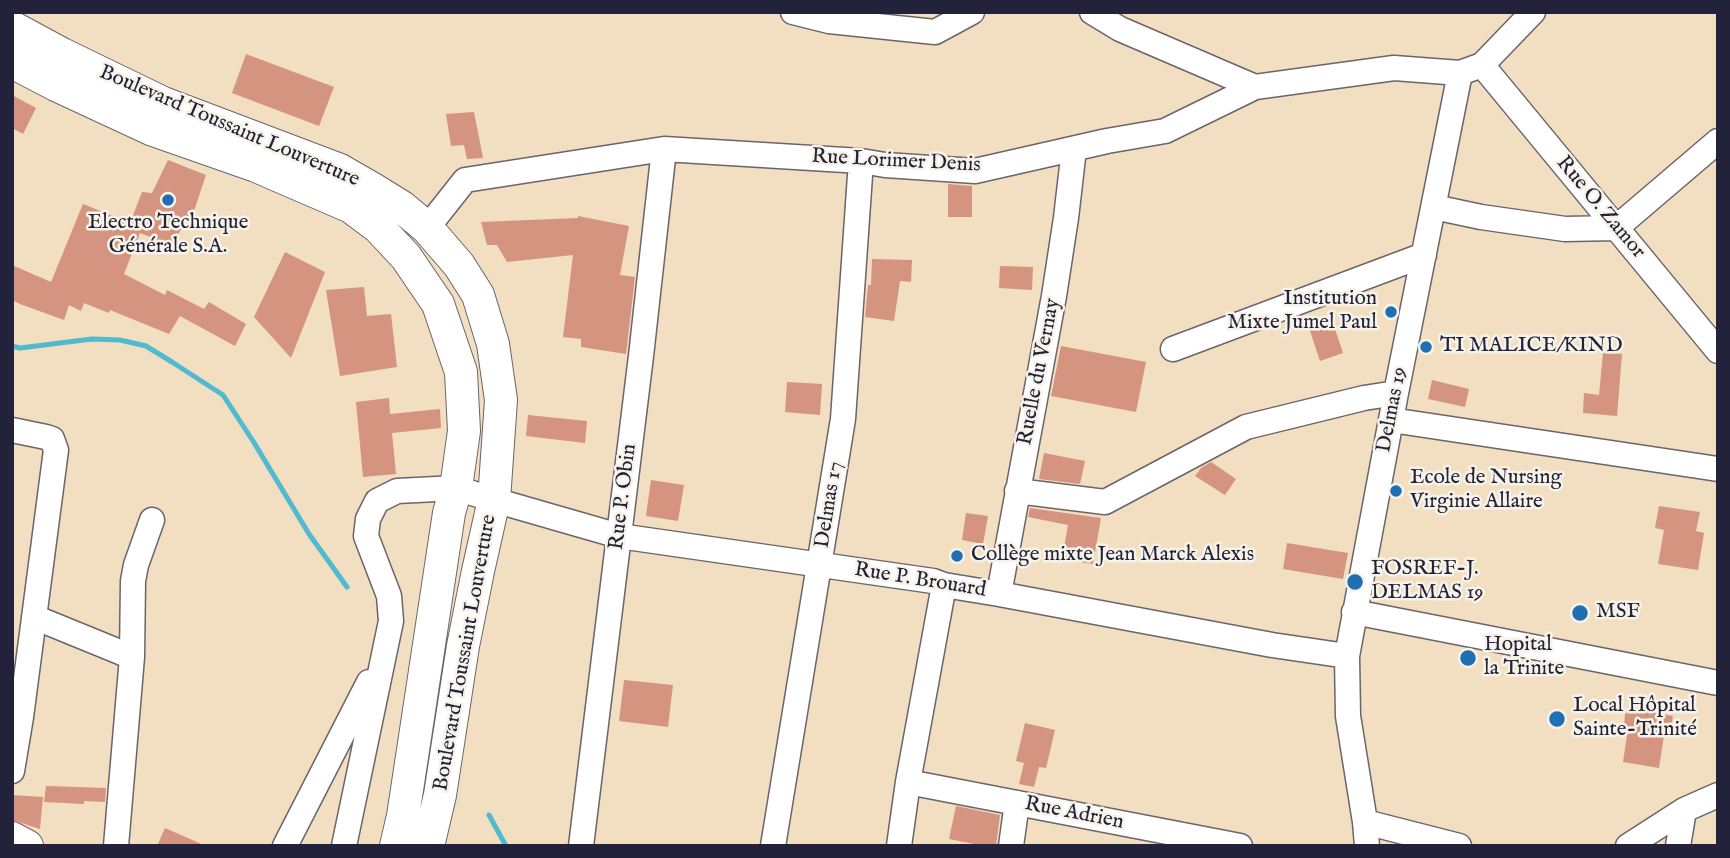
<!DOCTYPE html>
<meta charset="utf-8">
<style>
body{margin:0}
#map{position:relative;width:1730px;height:858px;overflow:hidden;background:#f2dec0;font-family:"IM FELL English",serif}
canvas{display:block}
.frame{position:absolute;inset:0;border:14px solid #22223b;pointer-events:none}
</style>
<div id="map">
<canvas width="1730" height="858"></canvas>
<div class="frame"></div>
</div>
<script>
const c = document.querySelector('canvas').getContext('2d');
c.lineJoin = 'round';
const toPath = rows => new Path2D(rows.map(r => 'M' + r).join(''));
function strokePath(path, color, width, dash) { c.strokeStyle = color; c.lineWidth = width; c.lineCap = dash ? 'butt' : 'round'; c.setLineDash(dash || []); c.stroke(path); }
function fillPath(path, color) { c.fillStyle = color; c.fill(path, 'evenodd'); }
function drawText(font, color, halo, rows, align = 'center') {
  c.font = font + ' "IM FELL English",serif'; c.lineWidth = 5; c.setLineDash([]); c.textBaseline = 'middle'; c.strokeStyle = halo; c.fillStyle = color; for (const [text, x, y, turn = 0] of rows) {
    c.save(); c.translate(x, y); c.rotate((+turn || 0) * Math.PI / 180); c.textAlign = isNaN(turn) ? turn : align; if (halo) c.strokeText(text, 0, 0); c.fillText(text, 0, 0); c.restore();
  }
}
const stream = toPath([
 [12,346,20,348,92,339,120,340,146,346,172,362,223,395,253,441,309,534,347,587],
 [489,815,506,846]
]);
const building = toPath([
 [246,54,334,87,319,126,232,93],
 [12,95,36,108,23,134,12,128],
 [474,112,483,158,467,159,464,145,451,146,446,114],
 [168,160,206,175,195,208,171,245,140,233,124,274,165,295,167,290,204,309,209,302,246,324,235,346,180,316,169,334,110,310,109,313,84,303,81,311,69,305,64,320,20,304,12,300,12,265,51,282,83,204,130,223,142,192,152,193],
 [948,184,972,186,972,217,948,217],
 [578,216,629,226,620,275,635,277,626,354,581,347,581,339,563,337,573,255,507,262,497,245,487,245,481,222,578,218],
 [285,252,325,272,291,358,254,317],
 [872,259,912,260,911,282,900,281,894,321,865,317,868,285,871,285],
 [1000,266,1033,267,1032,290,999,288],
 [364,287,367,316,391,314,397,367,340,376,326,290],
 [1332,320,1343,353,1320,361,1309,328],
 [1061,346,1146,362,1136,412,1051,396],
 [1603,353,1622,354,1617,416,1583,413,1584,393,1599,395],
 [1432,380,1469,389,1465,407,1428,399],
 [787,382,822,384,820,415,785,412],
 [389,398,390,414,440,409,441,428,392,433,396,474,363,477,356,402],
 [528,415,587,421,585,443,526,436],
 [1044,453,1085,461,1080,484,1039,479],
 [1211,462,1236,479,1225,495,1195,476,1201,468],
 [651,480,684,485,678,521,646,516],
 [1659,506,1700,512,1696,531,1704,533,1698,570,1658,564,1664,530,1655,528],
 [1030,508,1101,518,1093,564,1062,559,1068,525,1028,517],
 [966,513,988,516,983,544,962,540],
 [1287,543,1348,553,1343,579,1283,569],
 [624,680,673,685,668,727,619,721],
 [1632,709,1673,716,1671,729,1665,729,1659,768,1623,762,1628,729,1624,728,1625,714],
 [1025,723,1055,730,1046,768,1039,767,1034,787,1019,784,1024,763,1016,761],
 [46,786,106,788,105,802,84,801,84,804,44,802],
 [12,795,43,797,40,829,12,820],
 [956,806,1000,815,996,846,984,846,949,839],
 [165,828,206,846,157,846]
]);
const minor = toPath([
 [793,12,829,21,935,32,972,12],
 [1092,12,1120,29,1255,87],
 [1482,65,1718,351],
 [1434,207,1481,217,1565,229,1616,228,1718,141],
 [427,228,465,180,664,149,861,161,885,165,975,171,1107,141,1165,131,1255,87,1394,68,1460,73,1482,65,1533,12],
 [1173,349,1424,255],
 [1391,420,1718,469],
 [12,430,46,437,52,439,56,450,21,717,12,771],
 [1017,491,1105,502,1246,427,1364,398,1396,393],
 [999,594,1054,296,1066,218,1074,149],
 [1354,612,1718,683],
 [34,617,132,657],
 [908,782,1240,846],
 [1365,822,1459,846],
 [116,846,132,657,133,581,136,565,152,520],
 [285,846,369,682],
 [344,846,391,621,389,596,366,536,368,519,377,501,397,491,456,488,494,500,619,536,933,581,944,585,999,594,1272,645,1347,656],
 [581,846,641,356,664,149],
 [773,846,843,419,861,161],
 [899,846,908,782,944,585],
 [1011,846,1017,803],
 [1367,846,1365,822,1348,716,1347,656,1396,393,1460,73],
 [1628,846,1684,810,1718,795],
 [1678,846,1684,810]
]);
const major = toPath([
 [12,27,62,54,163,103,340,170,373,189,402,207,427,228,459,265,478,295,493,344,501,400,494,500,478,571,463,646,440,795,428,846],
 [12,62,56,85,153,130,256,166,351,207,379,228,406,257,438,304,461,372,464,431,456,488,449,513,403,816,396,846],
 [12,838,27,846]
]);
const markers = [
 [168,200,7,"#1f6fb2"],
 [1391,312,7,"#1f6fb2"],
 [1426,347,7,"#1f6fb2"],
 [1396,491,7,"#1f6fb2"],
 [957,556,7,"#1f6fb2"],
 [1355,582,9,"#1f6fb2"],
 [1580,613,9,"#1f6fb2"],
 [1468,658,9,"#1f6fb2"],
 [1557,719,9,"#1f6fb2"]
];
const streetNames = [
 ["Boulevard Toussaint Louverture",229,127,23],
 ["Rue Lorimer Denis",896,162,3],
 ["Rue O. Zamor",1600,208,50],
 ["Ruelle du Vernay",1040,372,-79],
 ["Delmas 19",1393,410,-79],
 ["Rue P. Obin",624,497,-83],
 ["Delmas 17",830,505,-81],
 ["Rue P. Brouard",920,581,9],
 ["Boulevard Toussaint Louverture",466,653,-80],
 ["Rue Adrien",1074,814,11]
];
const poiNames = [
 ["Electro Technique",168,224,"center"],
 ["Générale S.A.",168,248,"center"],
 ["Institution",1377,300,"right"],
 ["Mixte Jumel Paul",1377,324,"right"],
 ["TI MALICE/KIND",1440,347],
 ["Ecole de Nursing",1410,479],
 ["Virginie Allaire",1410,503],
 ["Collège mixte Jean Marck Alexis",971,556],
 ["FOSREF-J.",1371,570],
 ["DELMAS 19",1371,594],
 ["MSF",1596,613],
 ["Hopital",1484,646],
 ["la Trinite",1484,670],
 ["Local Hôpital",1573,707],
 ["Sainte-Trinité",1573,731]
];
strokePath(stream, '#51bacf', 5);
fillPath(building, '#d4947f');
strokePath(minor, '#6b646a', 27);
strokePath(major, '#6b646a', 34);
strokePath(minor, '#fff', 24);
strokePath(major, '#fff', 32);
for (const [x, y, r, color] of markers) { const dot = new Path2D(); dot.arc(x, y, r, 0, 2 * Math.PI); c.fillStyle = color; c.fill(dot); strokePath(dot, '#f7f3e8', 2.5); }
drawText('21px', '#22223b', '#f7f3e8', streetNames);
drawText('21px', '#22223b', '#f7f3e8', poiNames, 'left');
</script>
